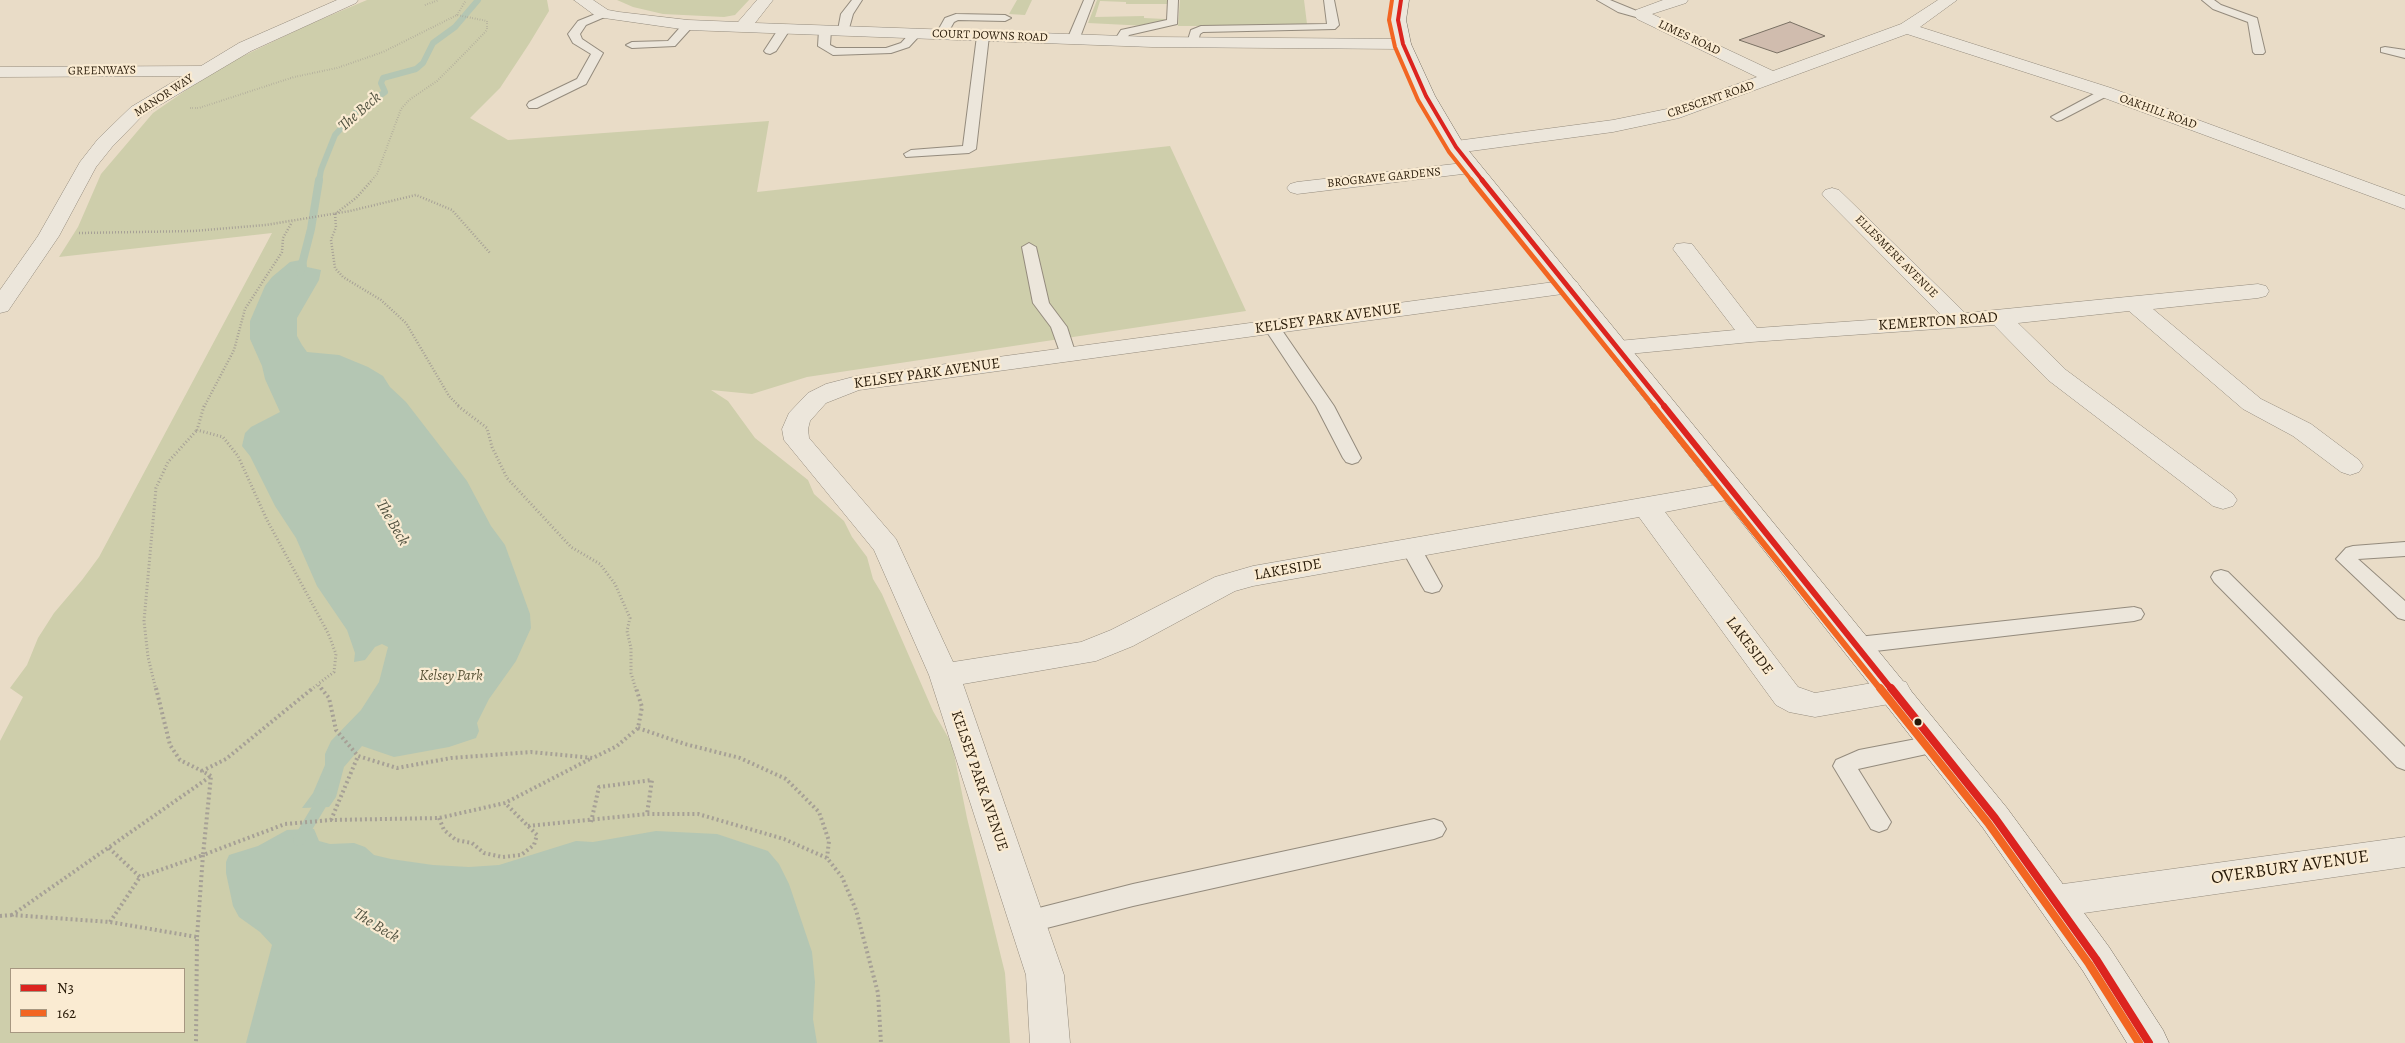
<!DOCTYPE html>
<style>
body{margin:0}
#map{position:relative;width:2405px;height:1043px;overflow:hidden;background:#e9dcc7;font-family:Alegreya,serif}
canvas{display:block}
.legend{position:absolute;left:10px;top:968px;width:175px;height:65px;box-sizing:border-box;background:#faebd2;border:1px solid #a69781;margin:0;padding:6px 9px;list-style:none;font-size:15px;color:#271907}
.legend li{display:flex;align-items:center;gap:10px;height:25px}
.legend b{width:25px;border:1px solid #a69781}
</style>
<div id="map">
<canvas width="2405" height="1043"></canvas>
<ul class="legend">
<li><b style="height:6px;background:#dc241f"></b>N3</li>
<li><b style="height:6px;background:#f26522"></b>162</li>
</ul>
</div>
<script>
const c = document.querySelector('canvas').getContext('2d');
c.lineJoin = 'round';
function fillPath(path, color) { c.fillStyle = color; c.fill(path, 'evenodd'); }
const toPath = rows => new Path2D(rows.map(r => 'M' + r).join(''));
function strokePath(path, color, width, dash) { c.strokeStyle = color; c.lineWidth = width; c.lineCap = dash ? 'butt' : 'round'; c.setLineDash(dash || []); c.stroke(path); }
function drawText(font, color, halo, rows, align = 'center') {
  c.font = font + ' Alegreya,serif'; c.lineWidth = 4.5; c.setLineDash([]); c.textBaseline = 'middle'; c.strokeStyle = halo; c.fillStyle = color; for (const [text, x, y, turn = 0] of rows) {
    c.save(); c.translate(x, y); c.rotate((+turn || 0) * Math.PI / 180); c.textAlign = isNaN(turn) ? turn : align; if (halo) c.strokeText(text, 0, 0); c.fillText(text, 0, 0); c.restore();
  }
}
const green = toPath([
 [367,0,547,0,549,11,529,44,500,88,470,118,508,140,769,121,757,192,1170,146,1246,311,807,377,752,394,711,390,728,401,755,438,808,480,814,494,844,521,852,537,867,557,873,579,882,594,933,711,952,744,967,818,1005,973,1010,1043,0,1043,0,741,23,697,10,688,27,665,38,638,54,613,82,580,99,557,272,233,59,257,78,227,101,174,153,113,195,84,239,58,310,24],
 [11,969,184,969,184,1032,11,1032],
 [617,0,749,0,735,15,724,17,663,14,633,7],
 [1017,0,1032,0,1025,15,1009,14],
 [1097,0,1168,0,1168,4,1126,4,1126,2,1100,1,1095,17,1144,16,1144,18,1165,19,1164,21,1148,26,1088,23],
 [1180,0,1304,0,1307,24,1306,26,1178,26]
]);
const water = toPath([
 [306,259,307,267,321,270,319,280,297,318,297,336,302,345,307,352,339,355,368,367,383,376,390,387,406,402,467,481,491,526,505,545,530,614,531,628,516,661,489,699,477,723,479,731,476,738,449,747,394,757,362,746,344,767,336,797,329,807,302,808,313,793,325,765,325,754,331,741,361,710,379,682,388,647,382,644,375,647,365,660,354,662,355,653,347,630,317,586,296,538,275,506,250,456,242,446,245,433,251,427,280,412,265,379,262,366,250,339,250,321,265,286,272,277,290,262],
 [306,829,314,829,319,841,330,844,354,843,365,847,374,855,391,859,433,865,469,867,499,865,576,841,593,842,656,831,717,834,768,851,779,864,789,884,812,952,815,982,813,1019,817,1043,246,1043,272,945,260,932,239,917,233,906,226,873,226,862,229,855,258,846,287,830]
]);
const streamFar2 = toPath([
 [319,181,321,170,335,135,356,112,385,92,381,83,383,78,416,69,423,63,433,43,455,27,478,0]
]);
const streamFar1 = toPath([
 [300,272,311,229,319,180]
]);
const stream = toPath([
 [299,840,326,795]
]);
const building = toPath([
 [1790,22,1825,36,1777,53,1739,40,1790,22]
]);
const pathFar3 = toPath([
 [425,5,439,0],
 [457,15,466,0],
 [190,108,199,108,294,77,337,68,383,52,457,15,487,21,487,30,464,54,437,81,409,100,401,109,377,174,371,181]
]);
const pathFar2 = toPath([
 [335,214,356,198,372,180],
 [335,214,336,227,331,240,335,268,343,277,381,300,406,323,449,396,460,407],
 [79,233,194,231,266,225,350,211,416,195,452,210,490,253],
 [204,407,234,350,245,309,282,252,283,238,292,222]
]);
const pathFar1 = toPath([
 [204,406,197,430,223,437,238,456,267,520,328,633,336,654,334,672,318,684],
 [458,406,487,428,492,447,507,478,571,547,600,564,615,584,630,618,627,631,631,648,631,673,636,690],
 [156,690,148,657,144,621,156,488,168,462,197,430],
 [311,690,318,684,322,690]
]);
const path = toPath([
 [156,688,170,745,180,760,202,771],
 [321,688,329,698,336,730,358,756,397,768,451,758,531,752,593,758,617,746,638,728,642,707,636,688],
 [638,728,685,744,740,758,786,779,819,812,829,841,827,858],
 [211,776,202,771,226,759,313,688],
 [439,818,444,830,456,840,472,843,484,853,502,857,521,855,534,845,537,835,505,803],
 [331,820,358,756],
 [591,822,599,787,652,780,647,814],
 [528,826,647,814,698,814,784,839,827,858,842,877,856,910,878,993,881,1043],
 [109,848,140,877,203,855,211,776,12,915,110,922,197,937,196,1043],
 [0,916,12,915],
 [110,922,140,877],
 [197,937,203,855,285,824,331,820,439,818,505,803,592,758]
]);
const lane = toPath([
 [852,0,862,0,853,14,848,32,840,32,838,30,841,14,852,0],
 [1084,0,1094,0,1079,40,1077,42,1069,42,1067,40,1084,0],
 [1168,0,1178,0,1177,24,1129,35,1124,43,1116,43,1114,41,1121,30,1167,20,1168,0],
 [1324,0,1334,0,1339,25,1335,29,1203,32,1200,34,1197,45,1189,45,1187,43,1191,30,1201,26,1327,24,1324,0],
 [1597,0,1610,0,1649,16,1643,19,1618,12,1597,0],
 [2202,0,2214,0,2221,5,2257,18,2265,52,2263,54,2255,54,2253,52,2248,22,2213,9,2202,0],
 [603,11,607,12,607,16,586,25,580,34,582,39,603,53,586,84,537,108,529,108,527,105,529,102,577,79,591,54,573,43,568,34,578,21,603,11],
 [956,14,1005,15,1011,18,1005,21,958,20,954,22,946,36,938,36,936,34,945,18,956,14],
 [688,22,694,25,675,46,632,48,626,45,632,42,668,41,684,23,688,22],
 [785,25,791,28,776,51,770,54,766,53,764,51,779,28,785,25],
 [825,27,831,30,830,45,836,48,886,48,901,43,912,31,920,31,922,33,909,47,891,53,833,55,818,46,819,30,825,27],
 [983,33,989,36,976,149,969,153,906,157,904,154,911,150,963,146,977,36,983,33],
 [2385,47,2405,50,2405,58,2381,52,2381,48,2385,47],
 [2105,88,2111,92,2109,95,2061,120,2057,121,2051,117,2105,88],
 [1029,243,1036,247,1049,303,1067,327,1076,355,1074,358,1062,358,1051,327,1033,303,1022,247,1029,243],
 [1271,321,1277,323,1334,406,1361,458,1358,462,1352,464,1346,462,1343,458,1316,406,1263,326,1271,321],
 [1411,541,1418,543,1421,548,1442,586,1439,591,1432,593,1425,591,1422,586,1401,548,1404,543,1411,541],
 [2405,542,2405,556,2358,559,2405,601,2405,620,2398,618,2336,559,2346,548,2353,546,2405,542],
 [2221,570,2228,572,2405,747,2405,770,2397,767,2214,582,2211,577,2214,572,2221,570],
 [2134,607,2141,609,2144,614,2141,619,2134,621,1858,653,1851,650,1848,645,1851,640,1858,637,2134,607],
 [1937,735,1945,738,1948,744,1945,750,1858,769,1891,822,1887,829,1879,832,1871,829,1833,766,1836,760,1859,750,1937,735],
 [1434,819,1442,822,1446,829,1442,836,1434,839,1133,906,1027,933,1018,930,1015,922,1018,914,1027,911,1133,884,1434,819]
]);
const street = toPath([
 [337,0,358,0,356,3,251,51,143,115,112,147,96,167,59,236,8,311,0,313,0,290,38,236,80,162,98,139,131,107,183,76,0,77,0,67,201,66,239,43,337,0],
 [574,0,593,0,608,10,619,12,688,20,738,22,757,0,773,0,755,23,1152,37,1403,39,1409,40,1411,44,1409,48,1403,49,1152,47,688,30,597,17,574,0],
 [1663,0,1688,0,1686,3,1652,14,1773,71,1901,24,1938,0,1957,0,1920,27,2111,88,2405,196,2405,209,2099,96,1907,34,1679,118,1613,132,1456,153,1449,151,1446,147,1449,143,1456,141,1613,120,1667,109,1757,77,1637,19,1635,16,1636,10,1663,0],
 [1472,162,1479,164,1482,168,1479,172,1297,194,1290,192,1287,188,1290,184,1297,182,1472,162],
 [1832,188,1839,190,1965,313,2258,284,2266,286,2269,291,2266,296,2258,298,2153,309,2261,399,2311,424,2359,460,2363,466,2359,472,2350,475,2341,472,2293,436,2243,409,2129,311,2018,323,2066,370,2233,494,2237,500,2233,506,2223,509,2213,506,2048,380,1994,325,1751,342,1618,355,1610,353,1606,348,1610,343,1618,341,1735,330,1673,249,1676,244,1684,243,1692,244,1757,328,1941,315,1825,198,1822,194,1825,190,1832,188],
 [1569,280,1577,282,1580,287,1577,292,859,390,826,403,810,421,808,429,809,438,896,539,953,662,1081,642,1111,630,1215,577,1253,566,1733,482,1742,485,1746,491,1742,497,1665,512,1798,687,1815,693,1895,679,1906,682,1911,691,1906,700,1895,703,1815,717,1789,712,1776,705,1639,517,1253,586,1235,591,1133,646,1096,661,963,684,1064,975,1070,1043,1030,1043,1026,975,929,675,874,550,784,440,782,429,789,413,808,393,826,384,857,376,1569,280],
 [2405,837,2405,867,2056,917,2043,912,2038,901,2043,890,2056,885,2405,837]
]);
const secondary = toPath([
 [1393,0,1409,0,1406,20,1411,44,1435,96,1464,145,2007,808,2109,947,2163,1030,2169,1043,2127,1043,2083,971,1983,828,1449,151,1417,96,1395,44,1390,20,1393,0]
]);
const bus1Far3 = toPath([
 [1401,0,1398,20,1403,44,1426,96,1456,147,1483,181]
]);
const bus1Far2 = toPath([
 [1482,180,1665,407]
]);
const bus1Far1 = toPath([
 [1664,406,1892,690]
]);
const bus1 = toPath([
 [1891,688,1995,818,2096,959,2149,1043]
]);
const bus2Far3 = toPath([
 [1392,0,1389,20,1395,47,1418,100,1449,152,1472,181]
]);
const bus2Far2 = toPath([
 [1471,180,1654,407]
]);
const bus2Far1 = toPath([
 [1653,406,1881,690]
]);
const bus2 = toPath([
 [1880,688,1988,823,2089,964,2139,1043]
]);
const markers = [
 [1918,722,4.5,"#271907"]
];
const farStreetnames = [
 ["COURT DOWNS ROAD",990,36,2],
 ["LIMES ROAD",1689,38,25],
 ["GREENWAYS",102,71,-1],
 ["MANOR WAY",164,96,-33],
 ["CRESCENT ROAD",1711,100,-19],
 ["OAKHILL ROAD",2158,112,20],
 ["BROGRAVE GARDENS",1384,178,-6],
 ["ELLESMERE AVENUE",1896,257,45]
];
const streetNames = [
 ["KELSEY PARK AVENUE",1328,319,-8],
 ["KEMERTON ROAD",1938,322,-4],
 ["KELSEY PARK AVENUE",927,374,-8],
 ["LAKESIDE",1288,570,-10],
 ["LAKESIDE",1749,646,53],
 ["KELSEY PARK AVENUE",979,781,71]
];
const parkNames = [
 ["Kelsey Park",451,676]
];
const waterNames = [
 ["The Beck",360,112,-41],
 ["The Beck",392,523,60],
 ["The Beck",376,926,32]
];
const nearStreetnames = [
 ["OVERBURY AVENUE",2290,868,-8]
];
fillPath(green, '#ceceab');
fillPath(water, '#b4c6b3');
strokePath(streamFar2, '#b4c6b3', 6);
strokePath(streamFar1, '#b4c6b3', 8);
strokePath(stream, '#b4c6b3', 12);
fillPath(building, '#d0bcae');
strokePath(building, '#797063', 1);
strokePath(lane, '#948b7d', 2);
strokePath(street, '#948b7d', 1);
strokePath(secondary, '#797063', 1);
strokePath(pathFar3, '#a6a096', 2, [0.5, 2]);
strokePath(pathFar2, '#a6a096', 2.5, [1, 2]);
strokePath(pathFar1, '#a6a096', 3, [1, 2.5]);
strokePath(path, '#a6a096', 4, [2, 3]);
fillPath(lane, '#ece6db');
fillPath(street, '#ece6db');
fillPath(secondary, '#ece6db');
strokePath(bus1Far3, '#dc241f', 4);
strokePath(bus1Far2, '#dc241f', 5);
strokePath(bus1Far1, '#dc241f', 6);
strokePath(bus1, '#dc241f', 8);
strokePath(bus2Far3, '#f26522', 4);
strokePath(bus2Far2, '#f26522', 5);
strokePath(bus2Far1, '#f26522', 6);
strokePath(bus2, '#f26522', 8);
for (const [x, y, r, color] of markers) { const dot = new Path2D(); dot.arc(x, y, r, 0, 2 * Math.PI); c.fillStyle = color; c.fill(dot); strokePath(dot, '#faebd2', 2); }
drawText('12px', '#271907', '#faebd2', farStreetnames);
drawText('15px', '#271907', '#faebd2', streetNames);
drawText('italic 15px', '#595438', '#faebd2', parkNames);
drawText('italic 16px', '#515240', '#faebd2', waterNames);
drawText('18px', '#271907', '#faebd2', nearStreetnames);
</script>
